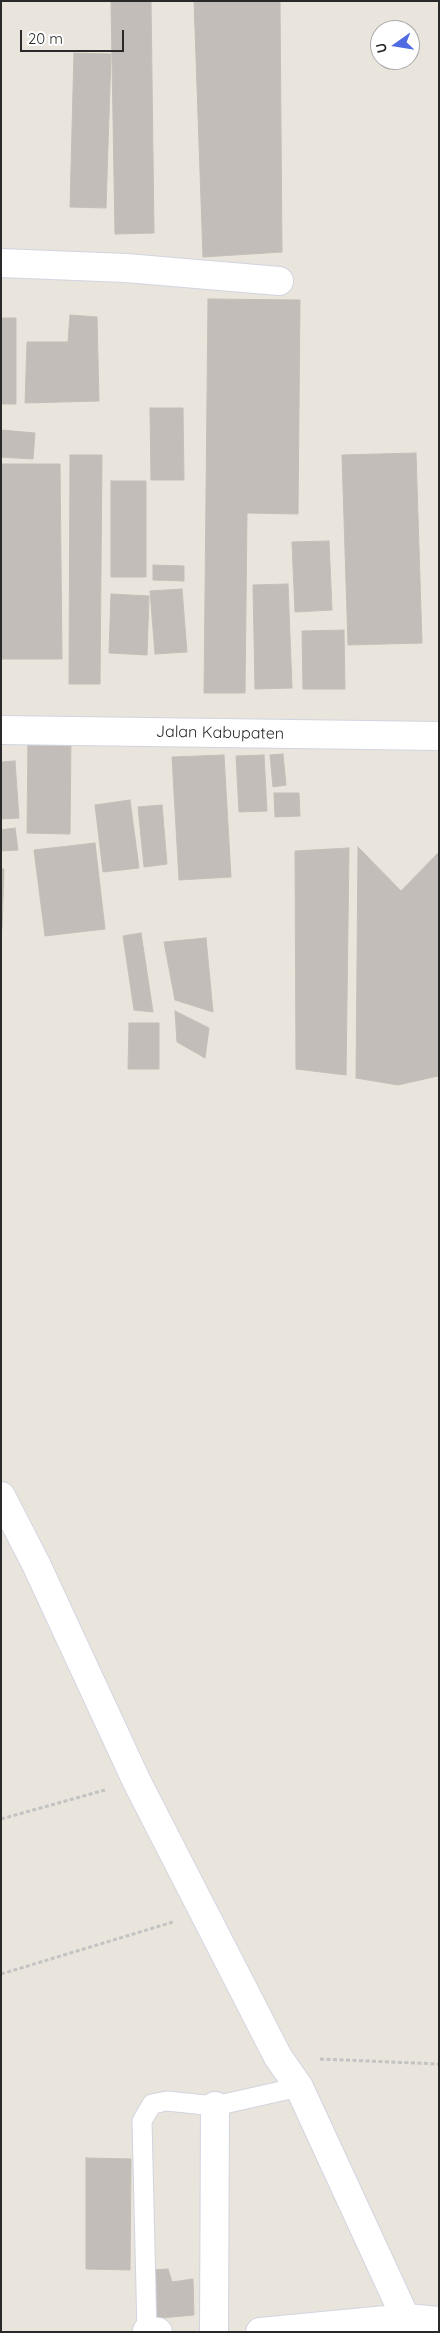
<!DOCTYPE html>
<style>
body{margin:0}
#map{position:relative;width:440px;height:2333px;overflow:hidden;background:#e9e4dc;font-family:Quicksand,sans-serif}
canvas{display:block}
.frame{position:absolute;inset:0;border:2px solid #292929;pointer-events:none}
.north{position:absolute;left:370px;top:20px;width:50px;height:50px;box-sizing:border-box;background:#fff;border:1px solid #a9a9a9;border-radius:50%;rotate:257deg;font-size:14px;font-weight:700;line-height:20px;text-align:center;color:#292929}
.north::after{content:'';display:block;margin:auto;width:18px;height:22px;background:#506ce3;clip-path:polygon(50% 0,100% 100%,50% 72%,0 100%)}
.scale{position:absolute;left:20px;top:30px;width:104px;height:22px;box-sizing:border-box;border:2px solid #292929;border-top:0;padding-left:6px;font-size:15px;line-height:18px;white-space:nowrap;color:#292929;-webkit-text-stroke:4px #fff;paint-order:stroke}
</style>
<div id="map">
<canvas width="440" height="2333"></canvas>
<div class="frame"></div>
<div class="north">U</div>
<div class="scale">20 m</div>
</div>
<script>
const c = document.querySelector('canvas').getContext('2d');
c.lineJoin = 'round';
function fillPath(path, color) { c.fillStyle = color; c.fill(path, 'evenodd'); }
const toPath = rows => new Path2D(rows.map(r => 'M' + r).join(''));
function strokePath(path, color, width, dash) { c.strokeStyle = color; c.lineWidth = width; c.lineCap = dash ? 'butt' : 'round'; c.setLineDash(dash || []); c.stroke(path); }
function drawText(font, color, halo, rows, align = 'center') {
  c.font = font + ' Quicksand,sans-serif'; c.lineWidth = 4; c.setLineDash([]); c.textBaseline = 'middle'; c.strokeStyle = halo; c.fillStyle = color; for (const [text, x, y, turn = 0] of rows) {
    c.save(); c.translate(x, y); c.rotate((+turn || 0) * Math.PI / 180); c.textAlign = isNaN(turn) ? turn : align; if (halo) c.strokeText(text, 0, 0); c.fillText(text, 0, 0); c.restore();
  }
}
const building = toPath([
 [111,1,151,1,154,233,115,234,111,1],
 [194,1,280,1,282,252,203,257,194,1],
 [74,53,111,54,106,208,70,207,74,53],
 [208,299,300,300,298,514,247,513,245,693,204,693,208,299],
 [70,315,97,317,99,401,25,403,27,342,68,342,70,315],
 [1,318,16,318,16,404,1,404,1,318],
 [150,408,183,408,184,480,151,480,150,408],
 [1,430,35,433,33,459,1,457,1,430],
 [416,453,422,643,348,645,342,455,416,453],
 [70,455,102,455,100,684,69,684,70,455],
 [1,464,60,464,62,659,1,659,1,464],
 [111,481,146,481,146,577,111,577,111,481],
 [329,541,332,610,295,612,292,542,329,541],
 [153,565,184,566,184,581,153,580,153,565],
 [288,584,292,688,255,689,253,585,288,584],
 [182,589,187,652,155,654,150,591,182,589],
 [111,594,149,596,147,655,109,653,111,594],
 [344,630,345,689,303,689,302,631,344,630],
 [28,736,71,737,70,834,27,833,28,736],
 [283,754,286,785,273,787,270,755,283,754],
 [224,755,231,877,179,880,172,757,224,755],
 [264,755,267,811,239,812,236,756,264,755],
 [15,761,19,818,1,819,1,762,15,761],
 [274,793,299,793,300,816,275,817,274,793],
 [130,800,139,868,103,872,95,805,130,800],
 [162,805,167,864,144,867,138,807,162,805],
 [15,828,18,850,1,851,1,830,15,828],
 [95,843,105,929,45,936,34,850,95,843],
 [358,847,401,891,439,852,438,1076,398,1085,356,1078,358,847],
 [349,848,346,1075,296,1069,295,851,349,848],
 [1,869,4,869,2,929,1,929,1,869],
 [141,933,153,1012,134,1010,123,936,141,933],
 [206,938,213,1012,175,1000,164,942,206,938],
 [175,1011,209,1028,205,1058,177,1042,175,1011],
 [129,1023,159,1023,159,1069,128,1069,129,1023],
 [86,2158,131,2159,130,2270,86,2269,86,2158],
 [168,2269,172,2282,193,2279,194,2315,149,2319,154,2270,168,2269]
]);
const path = toPath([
 [1,1819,105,1790],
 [1,1974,173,1922],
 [320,2059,439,2064]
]);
const lane = toPath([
 [147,2332,142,2121,152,2104,167,2101,215,2106,299,2087]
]);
const street = toPath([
 [1,263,126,268,279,281],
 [1,1496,36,1564,137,1782,278,2057,299,2087,412,2332],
 [147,2331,158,2332],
 [214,2332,215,2106],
 [260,2332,407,2318,439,2321]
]);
const secondary = toPath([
 [1,730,439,736]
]);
const streetNames = [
 ["Jalan Kabupaten",220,733,1]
];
fillPath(building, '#c2bdb9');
strokePath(building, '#c4bfb6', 1);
strokePath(lane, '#d2d4e0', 21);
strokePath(street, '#d2d4e0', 30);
strokePath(secondary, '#d2d4e0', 30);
strokePath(path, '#c3c3c3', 3, [4, 2.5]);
strokePath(lane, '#fff', 19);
strokePath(street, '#fff', 28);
strokePath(secondary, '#fff', 28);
drawText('16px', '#292929', '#fff', streetNames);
</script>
